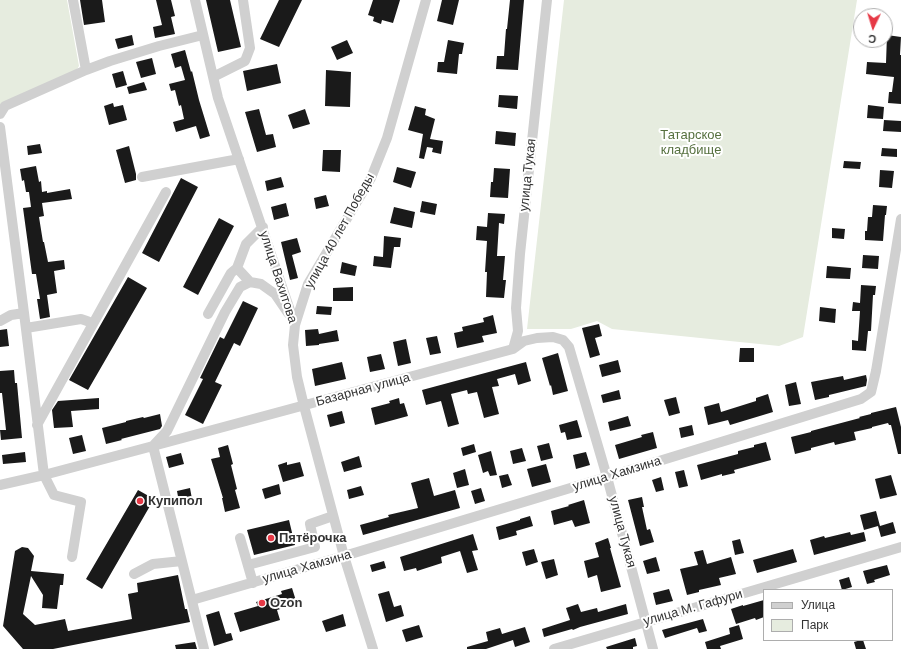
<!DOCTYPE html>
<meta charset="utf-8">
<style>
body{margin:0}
#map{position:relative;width:901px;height:649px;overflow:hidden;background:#fff;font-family:Arial,sans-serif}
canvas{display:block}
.legend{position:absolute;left:763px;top:589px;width:130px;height:52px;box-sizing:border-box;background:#fff;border:1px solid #adadad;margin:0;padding:5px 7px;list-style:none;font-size:12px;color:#333}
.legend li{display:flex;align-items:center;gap:8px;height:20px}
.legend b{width:20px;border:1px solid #adadad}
.north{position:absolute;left:853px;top:8px;width:40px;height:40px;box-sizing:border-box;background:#fff;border:1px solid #adadad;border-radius:50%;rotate:184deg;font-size:11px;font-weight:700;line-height:16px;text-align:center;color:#333}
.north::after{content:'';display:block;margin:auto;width:14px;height:18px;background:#e63946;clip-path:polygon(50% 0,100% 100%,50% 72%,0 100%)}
</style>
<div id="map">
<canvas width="901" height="649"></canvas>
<ul class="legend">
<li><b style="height:5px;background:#d0d0d0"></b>Улица</li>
<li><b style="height:11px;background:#e6ecdf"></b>Парк</li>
</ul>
<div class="north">С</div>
</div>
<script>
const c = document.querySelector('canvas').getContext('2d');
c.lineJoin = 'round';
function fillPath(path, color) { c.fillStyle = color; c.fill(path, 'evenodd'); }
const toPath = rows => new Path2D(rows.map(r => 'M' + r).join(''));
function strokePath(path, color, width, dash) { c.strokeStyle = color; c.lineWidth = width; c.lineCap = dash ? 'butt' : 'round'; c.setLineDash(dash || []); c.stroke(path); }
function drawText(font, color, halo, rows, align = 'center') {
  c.font = font + ' Arial,sans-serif'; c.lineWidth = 4; c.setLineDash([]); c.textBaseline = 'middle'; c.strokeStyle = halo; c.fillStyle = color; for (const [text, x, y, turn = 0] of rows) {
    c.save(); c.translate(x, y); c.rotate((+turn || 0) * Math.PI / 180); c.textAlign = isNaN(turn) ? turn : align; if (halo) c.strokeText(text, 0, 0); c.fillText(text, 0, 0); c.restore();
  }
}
const green = toPath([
 [0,0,67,0,79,66,72,77,0,105],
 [564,0,857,0,803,337,779,346,612,329,597,321,571,329,527,329]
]);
const building = toPath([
 [80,0,102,0,105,22,84,25],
 [156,0,171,0,175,16,171,17,175,34,155,38,153,27,162,25],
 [206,0,230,0,241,47,218,52],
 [279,0,302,0,279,47,260,39],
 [373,0,400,0,393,23,382,20,381,24,373,21,374,17,368,15],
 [442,0,459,0,453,25,437,21],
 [510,0,524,0,518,70,496,69,497,56,504,56,506,29,507,29],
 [132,35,134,45,118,49,115,39],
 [887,35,901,37,900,55,901,55,901,104,888,103,889,92,892,92,894,77,866,74,867,62,886,63],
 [347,40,353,53,337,60,331,47],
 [448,40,464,43,462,54,459,54,457,74,437,72,438,62,444,62],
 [185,50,191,72,192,71,199,100,210,136,200,139,196,126,176,132,173,122,184,119,181,105,179,106,175,90,171,91,169,84,185,80,181,66,175,68,171,54],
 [152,58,156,74,141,78,136,62],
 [277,64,281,83,247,91,243,71],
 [326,70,351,72,350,107,325,106],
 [123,71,127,85,116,88,112,74],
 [144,82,147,90,129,94,127,87],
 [499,95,518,96,517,109,498,107],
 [113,103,114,107,123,105,127,120,109,125,104,106],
 [868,105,884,107,883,119,867,118],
 [415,106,426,109,425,115,435,119,430,139,443,141,441,154,432,152,433,148,427,147,424,159,419,158,423,134,408,130],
 [259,109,266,135,273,134,276,147,257,152,245,112],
 [305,109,310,124,293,129,288,115],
 [884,120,901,121,901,132,883,131],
 [496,131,516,133,515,146,495,144],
 [40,144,42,153,28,155,27,146],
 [129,146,136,174,136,180,125,183,116,150],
 [882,148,897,149,897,157,881,156],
 [323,150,341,150,340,172,322,171],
 [844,161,861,162,860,169,843,168],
 [36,166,39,182,41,181,42,192,47,191,47,193,70,189,72,199,42,203,44,216,39,217,43,242,44,242,48,262,64,260,65,269,54,271,57,293,47,295,50,317,40,319,37,299,40,299,36,274,32,274,23,208,31,207,29,192,26,192,24,180,22,181,20,169],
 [397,167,416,172,411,188,393,182],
 [494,168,510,169,508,198,490,197,491,182,493,182],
 [880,170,894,171,892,188,879,187],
 [281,177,284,187,267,191,265,181],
 [181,178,198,187,159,262,142,253],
 [326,195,329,206,316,209,314,198],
 [422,201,437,204,435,215,420,212],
 [286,203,289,216,274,220,271,207],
 [873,205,887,206,886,215,885,215,883,241,865,240,865,231,867,231,868,217,872,217],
 [394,207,415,212,412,228,390,223],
 [488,213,505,214,504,224,499,223,497,256,505,256,503,280,506,280,504,298,486,297,487,272,485,272,487,241,476,240,477,226,487,227],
 [219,218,234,226,198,295,183,287],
 [832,228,845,229,844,239,832,238],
 [384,236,401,238,400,247,394,247,391,268,373,266,374,256,383,257],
 [297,238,301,252,292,255,298,278,290,280,281,242],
 [863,255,879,256,878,269,862,268],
 [342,262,357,266,355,276,340,273],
 [827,266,851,268,850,279,826,278],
 [128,277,147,288,88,390,69,380],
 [861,285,876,286,875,295,873,295,871,331,868,331,866,351,852,350,852,340,858,341,860,311,852,311,853,302,860,303],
 [353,287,353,301,333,301,333,288],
 [243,301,258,308,240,346,234,343,215,382,222,385,203,424,185,415,203,379,200,378,220,337,224,339],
 [317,306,332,307,331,315,316,314],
 [820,307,836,309,835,323,819,321],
 [493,315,497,333,482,336,484,342,457,348,454,333,463,331,462,327,484,322,483,318],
 [599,324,602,336,595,338,600,355,590,358,582,328],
 [7,329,9,346,0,347,0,330],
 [318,329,319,334,337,330,339,341,319,344,319,345,306,346,305,330],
 [437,336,441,353,430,355,426,338],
 [406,339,411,363,398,366,393,342],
 [740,348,754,348,754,362,739,362],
 [558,353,568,391,553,395,551,385,550,386,542,358],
 [381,354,385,369,370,372,367,357],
 [618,360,621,372,602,377,599,365],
 [342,362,346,379,315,386,312,369],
 [526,362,531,381,518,385,515,374,497,379,499,386,492,387,499,414,484,418,477,392,468,394,467,390,451,394,459,424,448,427,441,401,426,405,422,390],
 [14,370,15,383,17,383,22,438,1,440,0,430,6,430,2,393,0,393,0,371],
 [866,375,867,380,866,386,829,395,829,397,815,400,811,382,843,376,844,380],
 [796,382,801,404,789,406,785,385],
 [619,390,621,399,603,403,601,395],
 [768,394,773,412,730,425,728,420,708,425,704,407,719,403,721,412,756,401,756,398],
 [676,397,680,413,669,416,664,400],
 [99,398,99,409,71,411,73,427,54,428,52,410,58,401],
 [399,398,400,404,404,403,408,416,375,425,371,408,390,403,389,401],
 [896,407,901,427,901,454,898,454,891,425,889,425,888,423,872,427,872,428,854,432,856,440,835,445,834,442,811,448,811,450,795,454,791,437,811,432,811,431,860,418,859,417,871,414,871,413],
 [342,411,345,423,330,427,327,415],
 [160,414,162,426,160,429,121,439,122,440,106,444,102,428,126,422,126,421,143,417,144,418],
 [628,416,631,426,610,431,608,422],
 [577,420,582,437,567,440,565,432,561,433,559,425],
 [692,425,694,435,681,438,679,428],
 [653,432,657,448,619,459,615,445,642,437,641,435],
 [82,435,86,451,73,454,69,438],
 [766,442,771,460,734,470,735,473,722,476,722,474,701,480,697,465,738,454,738,451,754,447,754,445],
 [549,443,553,458,541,461,537,446],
 [474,444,476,452,463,456,461,448],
 [228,445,233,464,231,465,237,489,235,490,240,508,225,512,222,498,223,498,211,459,220,457,218,448],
 [522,448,526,461,513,464,510,451],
 [491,451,497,475,490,476,488,471,483,473,478,455],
 [25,452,26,462,3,464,2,455],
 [586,452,590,465,576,469,573,455],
 [181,453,184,464,169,468,166,457],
 [359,456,362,467,344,472,341,462],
 [287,462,287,465,300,462,304,476,283,482,278,465],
 [546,464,551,482,532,487,527,469],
 [465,469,469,485,457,488,453,473],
 [684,470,688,486,679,488,675,472],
 [508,474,512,485,502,488,499,476],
 [891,475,897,495,880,499,875,479],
 [661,477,664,490,656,492,652,480],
 [429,478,434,496,455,490,460,508,363,535,360,525,389,517,388,515,418,508,411,483],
 [279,484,281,494,265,499,262,489],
 [361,486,364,495,349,499,347,490],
 [190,488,192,499,179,502,177,491],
 [481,488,485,501,475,504,471,491],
 [138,490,154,499,102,589,86,579],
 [642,497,644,507,642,507,647,530,650,529,654,542,640,546,628,500],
 [584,500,590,523,575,527,572,520,554,525,551,511,569,506,568,505],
 [876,511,880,526,893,522,896,533,881,537,878,526,864,530,860,515],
 [530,516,533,526,516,531,517,535,499,540,496,527,520,520,520,519],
 [289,520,295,545,254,555,247,530],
 [850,532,851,535,864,532,866,541,814,555,810,540,824,536,825,538],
 [473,534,478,550,472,551,478,570,467,573,460,551,441,557,442,563,417,571,416,568,404,571,400,557],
 [608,538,611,548,610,548,621,587,601,592,597,575,588,578,584,561,599,557,595,543],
 [740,539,744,553,735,555,732,541],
 [22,547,28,548,34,556,31,571,64,574,63,585,60,585,57,609,42,608,43,595,31,576,23,614,35,625,65,619,68,631,132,619,128,594,138,592,137,583,178,575,185,609,187,609,190,622,53,649,23,649,3,626,15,551],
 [534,549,538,562,526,566,522,552],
 [793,549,797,562,757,573,753,560],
 [703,550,707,564,731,557,736,574,719,578,721,585,699,590,699,592,687,595,680,569,698,565,694,552],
 [656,557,660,571,647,574,643,561],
 [554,559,558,575,546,579,541,562],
 [384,561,386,568,372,572,370,565],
 [887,565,890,575,874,580,875,582,867,584,863,571],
 [849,577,852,587,842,590,839,580],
 [292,588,297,604,277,610,280,620,240,632,234,613,258,606,256,602,282,594,281,591],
 [669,589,673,601,656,605,653,593],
 [389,591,394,607,401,605,404,616,386,622,378,594],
 [764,600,764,617,756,620,755,618,736,624,731,609,743,605,743,606],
 [578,604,581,612,597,608,598,612,626,604,628,614,580,627,573,630,572,629,544,637,542,629,570,620,566,608],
 [219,611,226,634,231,633,233,640,214,646,206,615],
 [343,614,346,626,326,632,322,621],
 [703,619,707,631,699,633,697,628,665,638,662,630],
 [419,625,423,637,406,642,402,630],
 [739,625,743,639,720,646,721,649,707,649,705,642,730,634,729,628],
 [525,627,530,642,515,647,513,640,486,649,467,649,467,647,488,641,486,632,500,628,502,634],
 [635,638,637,646,633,647,633,649,607,649,606,647],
 [861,640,863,640,866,649,856,649,854,642],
 [195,642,197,649,176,649,175,645]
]);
const minor = toPath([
 [73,0,86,70],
 [195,0,218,98,295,325,293,345,297,377,304,406,344,556,373,649],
 [213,77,245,61,250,48,243,0],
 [0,114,5,106,86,70,110,61,159,46,203,35],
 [0,127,24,313,44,475,54,495,81,502,72,557],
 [142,177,239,159],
 [237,268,246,244,263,227],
 [208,314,231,273,237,268,250,282],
 [0,321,11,315,24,313],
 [295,325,308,284,371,178,387,138,426,0],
 [26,328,81,319,87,321,93,324],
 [513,349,518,331,516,308,520,254,547,0],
 [37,425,166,192],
 [0,485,44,475,153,446,513,349,524,341,537,338,553,337,563,340,569,347,607,477,653,649],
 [240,538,253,583],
 [248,565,315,547,310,524,333,516],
 [134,574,153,564,182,561],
 [192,600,344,556,607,477,861,399,871,392,876,371,901,219],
 [204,649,153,446,167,431,225,312,240,287,250,282,261,284,275,294,288,313],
 [554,649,901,547]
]);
const markers = [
 [140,501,4,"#e63946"],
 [271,538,4,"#e63946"],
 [262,603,4,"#e63946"]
];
const parkNames = [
 ["Татарское",691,135],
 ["кладбище",691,150]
];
const streetNames = [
 ["улица Тукая",528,175,-84],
 ["улица 40 лет Победы",340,231,-61],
 ["улица Вахитова",278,277,72],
 ["Базарная улица",363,390,-15],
 ["улица Хамзина",617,474,-17],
 ["улица Тукая",622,532,75],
 ["улица Хамзина",307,567,-16],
 ["улица М. Гафури",693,608,-16]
];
const poiNames = [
 ["Купипол",148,501],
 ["Пятёрочка",279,538],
 ["Ozon",270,603]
];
fillPath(green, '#e6ecdf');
fillPath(building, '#1a1a1a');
strokePath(minor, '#d0d0d0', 10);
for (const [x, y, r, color] of markers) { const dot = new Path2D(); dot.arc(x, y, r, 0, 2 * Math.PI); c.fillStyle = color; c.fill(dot); strokePath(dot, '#fff', 1.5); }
drawText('13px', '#56703f', '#fff', parkNames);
drawText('13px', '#333', '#fff', streetNames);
drawText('bold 13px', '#333', '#fff', poiNames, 'left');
</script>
